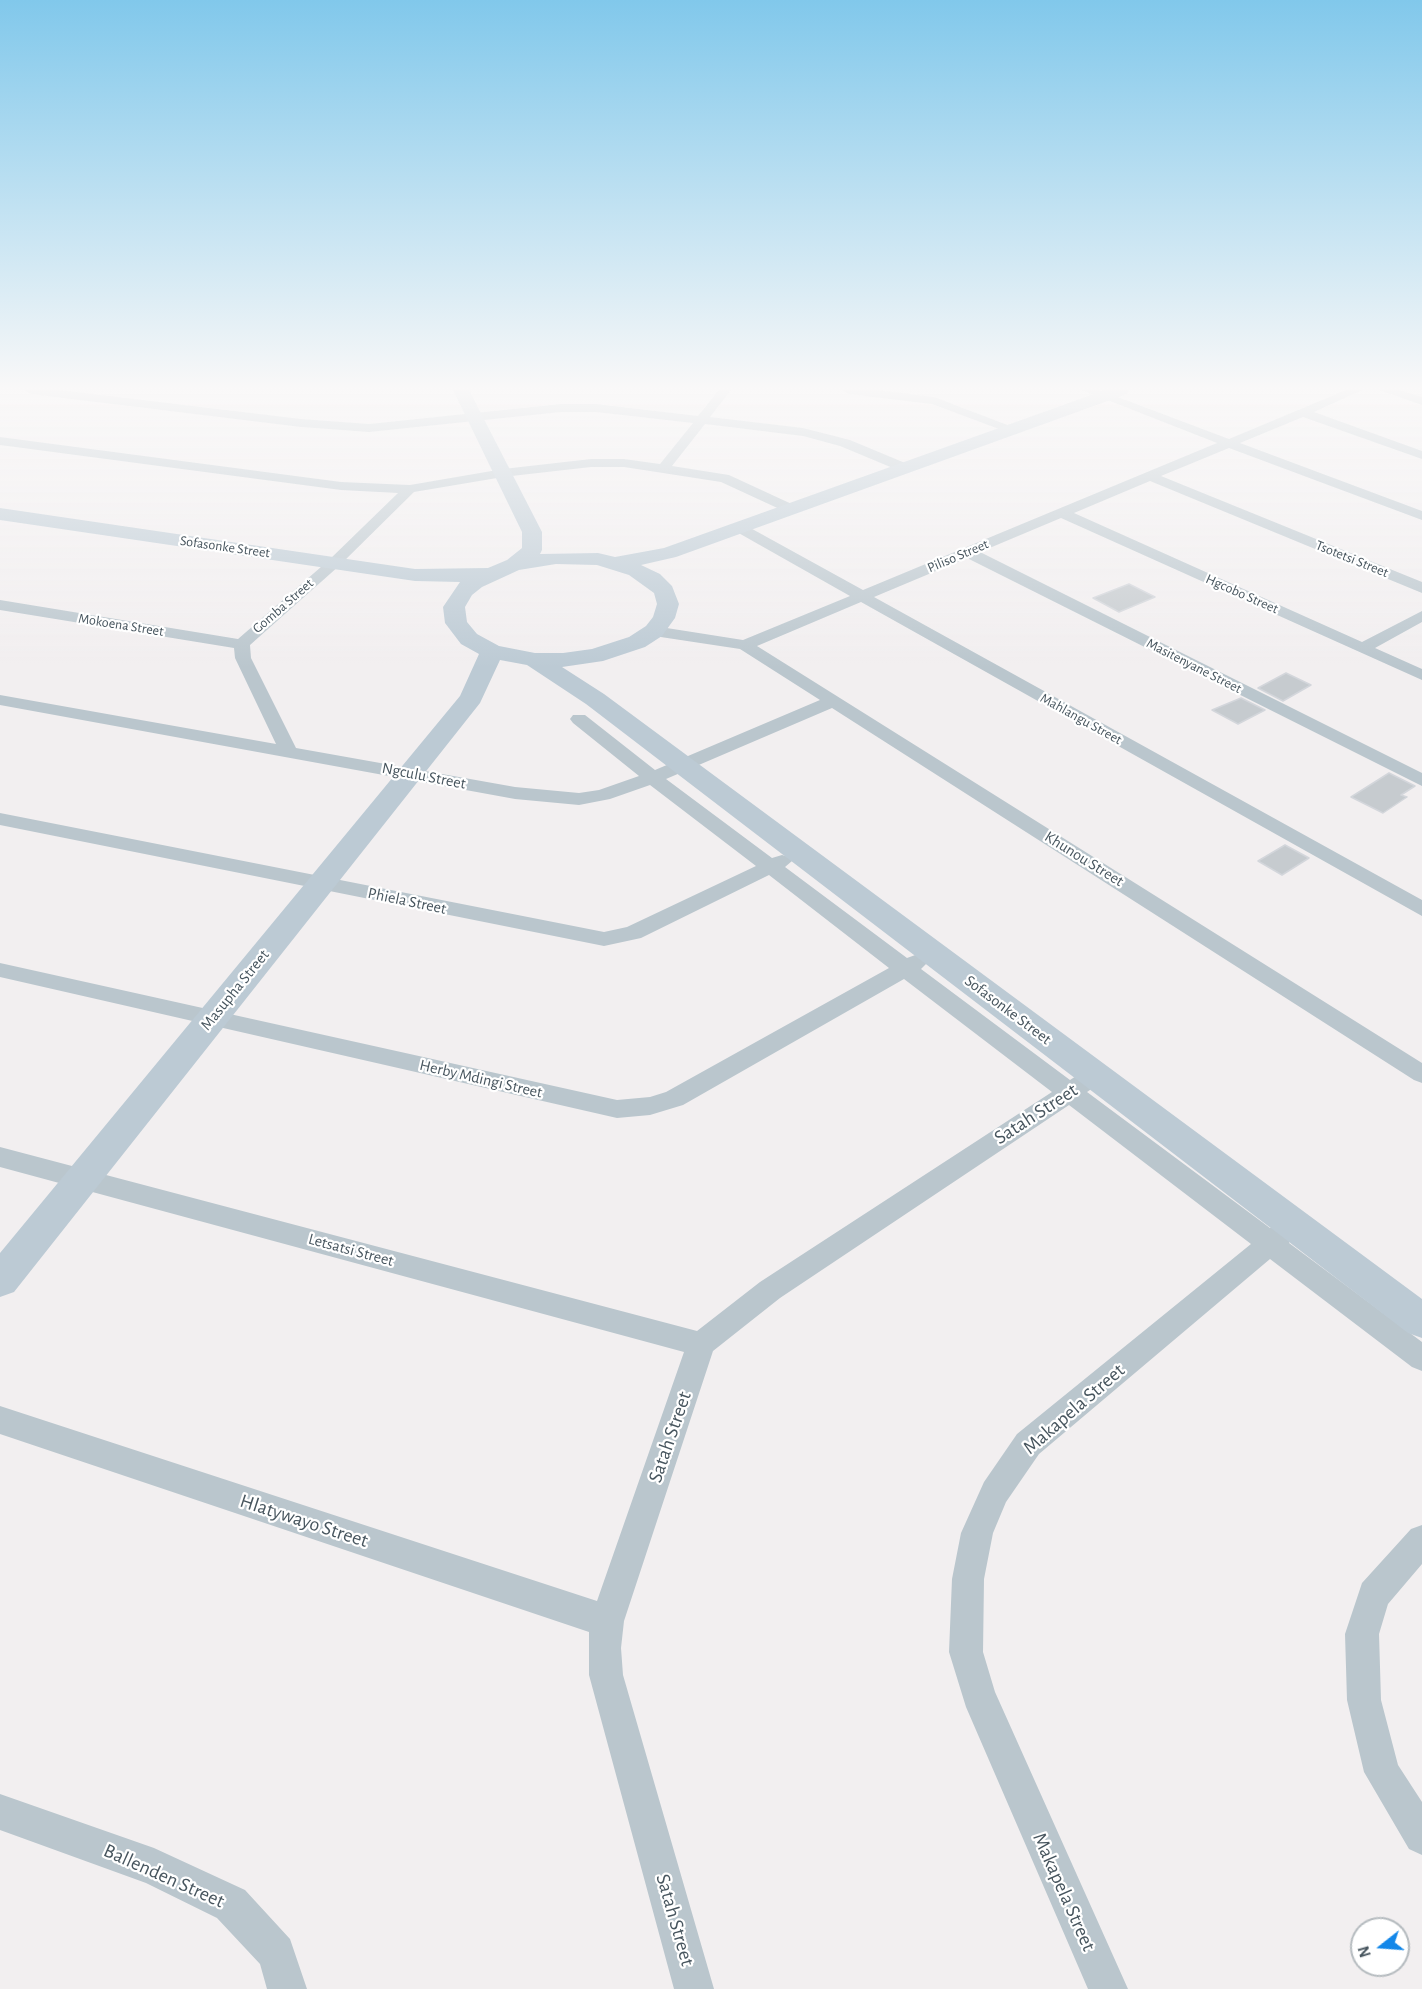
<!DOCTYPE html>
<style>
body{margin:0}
#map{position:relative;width:1422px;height:1989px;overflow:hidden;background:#f2eff0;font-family:"Alegreya Sans",sans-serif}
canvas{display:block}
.north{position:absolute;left:1350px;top:1917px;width:60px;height:60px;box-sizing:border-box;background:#fff;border:2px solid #b5bbbf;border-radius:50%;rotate:253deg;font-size:16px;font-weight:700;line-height:24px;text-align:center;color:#47555e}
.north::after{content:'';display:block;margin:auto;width:21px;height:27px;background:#1287e9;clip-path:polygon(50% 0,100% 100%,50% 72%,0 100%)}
</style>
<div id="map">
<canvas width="1422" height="1989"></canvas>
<div class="north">N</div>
</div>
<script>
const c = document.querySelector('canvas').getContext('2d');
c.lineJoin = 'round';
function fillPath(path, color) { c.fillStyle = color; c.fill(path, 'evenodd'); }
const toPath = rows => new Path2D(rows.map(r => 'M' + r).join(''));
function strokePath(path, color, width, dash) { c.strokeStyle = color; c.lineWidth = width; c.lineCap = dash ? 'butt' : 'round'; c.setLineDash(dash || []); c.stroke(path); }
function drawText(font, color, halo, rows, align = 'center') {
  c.font = font + ' "Alegreya Sans",sans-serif'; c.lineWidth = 4.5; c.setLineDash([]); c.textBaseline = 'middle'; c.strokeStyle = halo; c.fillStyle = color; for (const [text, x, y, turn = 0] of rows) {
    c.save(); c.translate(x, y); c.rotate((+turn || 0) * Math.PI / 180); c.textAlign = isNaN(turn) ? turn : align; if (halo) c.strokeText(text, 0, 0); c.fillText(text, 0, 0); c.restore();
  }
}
const building = toPath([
 [1129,584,1155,597,1119,612,1093,598,1129,584],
 [1286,673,1311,685,1283,701,1258,688,1286,673],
 [1241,698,1265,710,1238,724,1212,710,1241,698],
 [1389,773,1415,786,1401,795,1407,797,1383,813,1351,797,1389,773],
 [1285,845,1309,858,1282,875,1258,861,1285,845]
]);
const street = toPath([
 [25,390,59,390,301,419,369,424,561,404,596,404,698,416,719,390,731,390,710,417,803,428,850,440,910,465,910,471,900,471,840,446,803,436,705,424,672,466,729,475,796,506,796,512,786,512,721,482,624,467,591,467,503,477,414,492,339,566,250,645,251,658,296,748,515,787,579,793,599,790,639,776,573,723,570,719,573,715,585,715,655,770,820,700,740,649,654,636,646,631,654,626,743,640,850,596,735,531,733,528,735,525,745,525,863,590,1217,443,1082,390,1099,390,1229,439,1346,390,1362,390,1314,412,1422,451,1422,459,1303,417,1240,443,1422,511,1422,520,1229,448,1161,476,1422,582,1422,593,1150,481,1074,513,1362,642,1422,611,1422,622,1375,648,1422,669,1422,680,1061,518,980,552,1422,773,1422,786,967,558,874,597,1422,900,1422,916,861,602,757,646,1422,1063,1422,1083,1414,1080,832,708,666,779,772,858,782,855,789,857,792,861,785,867,907,958,918,954,926,956,929,961,921,969,1070,1080,1087,1069,1095,1066,1103,1069,1107,1075,1103,1081,1087,1092,1270,1228,1280,1224,1289,1227,1293,1235,1289,1243,1422,1342,1422,1371,1412,1367,1270,1259,1039,1454,1006,1502,993,1533,984,1579,983,1652,995,1692,1128,1989,1088,1989,966,1707,949,1652,952,1579,961,1533,984,1482,1017,1434,1251,1244,1069,1105,780,1298,713,1351,624,1621,621,1648,623,1675,714,1989,674,1989,589,1675,589,1632,0,1434,0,1406,597,1601,684,1352,0,1167,0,1147,697,1331,760,1282,1052,1092,904,979,683,1105,650,1115,617,1118,0,977,0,963,617,1100,650,1097,666,1092,889,968,769,875,641,938,604,946,0,825,0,813,604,932,627,927,756,866,650,785,610,799,579,805,515,799,0,705,0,695,276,744,235,658,234,648,0,610,0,600,238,639,329,560,398,493,341,490,0,445,0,437,341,482,410,485,503,469,591,459,624,459,660,464,693,423,596,412,561,412,369,432,301,427,31,394,25,390],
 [843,390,876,390,934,397,1018,429,1017,432,1007,432,932,404,849,394,843,390],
 [1380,390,1398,390,1422,397,1422,405,1380,390],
 [1422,1525,1422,1564,1388,1604,1379,1634,1381,1700,1398,1765,1422,1802,1422,1855,1409,1849,1364,1772,1347,1700,1345,1634,1362,1583,1411,1529,1422,1525],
 [0,1794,154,1848,245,1890,290,1939,307,1989,267,1989,260,1964,217,1918,146,1883,0,1830,0,1794]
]);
const secondary = toPath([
 [453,390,469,390,542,532,542,550,540,554,598,553,615,557,664,548,1105,390,1129,390,1127,394,676,557,641,565,660,574,672,586,679,604,675,618,662,636,645,647,603,661,562,667,604,694,1422,1299,1422,1338,1408,1333,586,704,527,665,500,660,480,703,14,1292,0,1297,0,1253,460,696,479,654,461,644,445,623,443,607,460,582,415,581,0,520,0,508,415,569,488,568,507,560,522,548,522,532,453,390],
 [556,564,597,565,629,575,654,593,657,604,653,617,646,626,629,637,592,649,563,653,535,653,499,646,477,634,467,622,465,607,472,595,482,587,519,570,556,564]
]);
const farStreetnames = [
 ["Sofasonke Street",225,547,8],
 ["Piliso Street",958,556,-23],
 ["Tsotetsi Street",1352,559,22],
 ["Hgcobo Street",1242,594,24],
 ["Gomba Street",283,606,-41],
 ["Mokoena Street",121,625,9],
 ["Masitenyane Street",1194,666,27],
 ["Mahlangu Street",1081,719,29]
];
const streetNames = [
 ["Ngculu Street",424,776,11],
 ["Khunou Street",1084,859,32],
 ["Phiela Street",407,901,12],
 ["Masupha Street",235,990,-51],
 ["Sofasonke Street",1008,1010,37],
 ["Herby Mdingi Street",481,1079,13],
 ["Letsatsi Street",351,1250,15]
];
const nearStreetnames = [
 ["Satah Street",1036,1114,-33],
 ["Makapela Street",1074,1409,-41],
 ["Satah Street",670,1437,-71],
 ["Hlatywayo Street",304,1521,18],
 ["Ballenden Street",164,1876,24],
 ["Makapela Street",1064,1892,66],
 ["Satah Street",675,1920,74]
];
fillPath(building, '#c6cbcf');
strokePath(building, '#d3d6db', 1.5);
fillPath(street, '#bac6cd');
fillPath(secondary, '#bccad4');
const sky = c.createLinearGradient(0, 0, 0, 668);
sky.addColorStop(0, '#81c8eb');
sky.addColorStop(0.58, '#f9f8f8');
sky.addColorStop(1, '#f9f8f800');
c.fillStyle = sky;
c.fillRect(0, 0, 1422, 668);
drawText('14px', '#47555e', '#fff', farStreetnames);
drawText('16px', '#47555e', '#fff', streetNames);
drawText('20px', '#47555e', '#fff', nearStreetnames);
</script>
